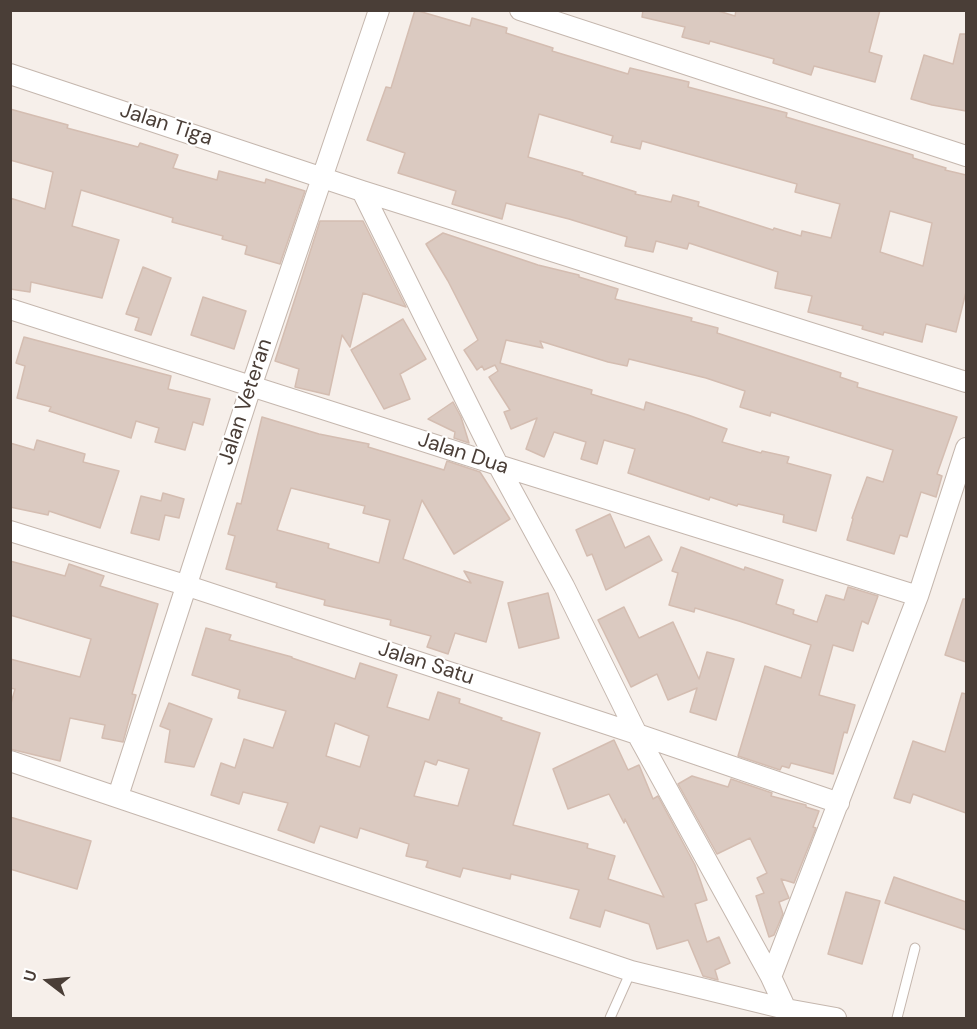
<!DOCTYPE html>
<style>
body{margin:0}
#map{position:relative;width:977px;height:1029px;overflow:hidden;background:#f6efea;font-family:"DM Sans",sans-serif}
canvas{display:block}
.frame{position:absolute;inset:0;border:12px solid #4a3e37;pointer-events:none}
.north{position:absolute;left:18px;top:951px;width:60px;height:60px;-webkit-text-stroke:4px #fff;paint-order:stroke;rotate:286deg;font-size:16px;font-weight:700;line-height:24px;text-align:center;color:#4a3e37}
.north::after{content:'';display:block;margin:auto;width:21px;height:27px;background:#4a3e37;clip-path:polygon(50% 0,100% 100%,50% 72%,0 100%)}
</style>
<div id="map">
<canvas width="977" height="1029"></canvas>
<div class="frame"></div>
<div class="north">U</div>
</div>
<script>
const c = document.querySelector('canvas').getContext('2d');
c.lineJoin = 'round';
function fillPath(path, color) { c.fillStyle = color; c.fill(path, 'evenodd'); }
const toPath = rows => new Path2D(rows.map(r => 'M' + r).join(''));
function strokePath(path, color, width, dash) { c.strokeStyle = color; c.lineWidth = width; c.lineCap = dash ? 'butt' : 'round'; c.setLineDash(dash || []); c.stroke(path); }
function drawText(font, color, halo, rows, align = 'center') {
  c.font = font + ' "DM Sans",sans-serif'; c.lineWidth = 4.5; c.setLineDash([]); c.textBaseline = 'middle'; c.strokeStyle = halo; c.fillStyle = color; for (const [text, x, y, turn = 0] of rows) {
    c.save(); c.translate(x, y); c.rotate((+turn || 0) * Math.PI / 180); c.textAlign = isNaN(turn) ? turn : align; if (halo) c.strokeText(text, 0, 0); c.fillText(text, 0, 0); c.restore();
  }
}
const building = toPath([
 [415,10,470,26,472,18,507,28,506,33,553,48,552,51,628,74,630,68,689,82,688,87,787,113,786,117,913,155,913,158,946,168,945,170,966,175,966,292,956,332,926,324,922,342,884,332,883,335,862,329,863,326,808,312,812,296,775,288,778,272,689,243,687,249,656,241,653,252,625,246,627,237,569,219,506,203,502,219,452,204,456,191,398,173,405,153,367,140,386,87,391,88,415,10],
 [539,114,613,136,611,142,640,149,642,141,797,184,795,192,840,204,831,238,802,231,801,236,774,228,773,230,698,206,699,202,673,195,671,202,635,194,636,192,582,175,583,173,528,157,539,114],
 [890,211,932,223,923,266,880,252,890,211],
 [643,10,715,10,735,16,736,10,880,10,869,52,882,56,875,82,814,66,811,75,773,63,774,59,710,41,709,44,682,37,685,27,642,17,643,10],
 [960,34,966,34,966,111,932,105,911,99,924,55,953,64,960,34],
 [10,109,68,125,67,128,138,147,140,143,178,155,173,168,217,180,219,171,265,183,266,179,305,191,280,264,245,254,247,246,222,239,223,236,172,222,173,218,81,190,72,226,119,240,102,298,31,282,30,292,10,289,10,198,45,209,53,172,10,160,10,109],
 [320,221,363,221,406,307,363,293,350,347,342,335,329,395,295,387,299,369,275,361,320,221],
 [443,233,538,265,579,275,579,277,618,289,615,299,692,318,691,321,718,328,717,333,841,373,840,377,858,383,857,387,957,417,937,474,942,476,936,497,921,492,907,537,900,535,894,554,847,540,853,519,852,518,867,477,883,482,893,450,771,412,770,416,740,407,745,391,706,378,629,359,627,366,608,362,540,341,543,348,506,340,500,363,592,390,591,394,644,410,646,402,688,415,727,429,722,442,761,453,762,451,789,457,787,463,831,475,816,531,783,522,784,515,738,504,737,506,710,497,709,500,628,473,635,449,604,440,597,464,581,459,586,442,554,432,544,457,526,449,537,418,511,429,504,412,510,410,489,377,498,371,495,365,484,370,482,366,477,370,464,350,478,340,448,281,426,244,443,233],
 [143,267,171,278,151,335,135,330,139,318,126,314,143,267],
 [203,297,246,311,234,349,191,335,203,297],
 [403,319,426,359,400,374,410,399,384,409,351,350,403,319],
 [24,337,171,376,168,389,210,399,203,425,193,422,185,450,155,442,159,428,136,421,131,438,49,411,51,407,17,398,25,366,16,363,24,337],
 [453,402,461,417,469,443,454,438,455,432,428,419,453,402],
 [262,417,319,434,369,444,368,447,444,470,447,461,480,472,510,519,454,554,422,500,403,559,471,583,464,571,503,582,486,642,455,633,448,654,427,647,431,636,390,625,391,620,324,605,325,600,276,587,277,583,226,569,235,536,228,534,237,503,241,504,262,417],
 [291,488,365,506,363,513,390,520,379,563,328,548,329,544,277,530,291,488],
 [37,440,85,454,83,462,119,471,100,528,49,511,48,515,10,507,10,443,34,450,37,440],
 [163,493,184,499,179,518,165,515,159,540,131,533,141,496,161,501,163,493],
 [610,514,625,548,649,536,662,560,606,590,592,554,587,556,576,530,610,514],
 [681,547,744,570,745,567,783,580,776,604,794,610,793,614,817,622,826,595,844,600,848,587,878,596,868,624,862,621,853,651,833,645,819,695,855,705,847,733,844,732,833,774,791,763,789,768,782,766,780,770,738,756,765,666,801,678,811,645,739,621,695,608,694,612,669,605,678,573,672,571,681,547],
 [10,561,65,576,69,564,104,576,100,586,158,604,132,694,136,695,123,742,102,738,105,725,70,718,60,761,10,749,10,707,15,689,10,688,10,659,80,677,91,639,10,615,10,561],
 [548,593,559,638,519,648,508,603,548,593],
 [963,599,966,599,966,662,945,655,963,599],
 [624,607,639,638,673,622,699,679,707,652,734,659,716,720,690,712,697,688,668,700,657,674,631,687,598,620,624,607],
 [206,628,231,635,229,640,292,657,292,658,355,679,360,663,397,675,387,707,429,720,438,692,460,699,459,703,502,718,501,720,540,733,513,825,588,844,587,848,615,856,608,879,664,897,625,819,624,823,609,794,568,809,553,769,614,740,628,770,639,765,653,799,658,796,695,865,707,900,695,904,707,942,719,937,730,963,715,970,718,980,703,976,688,940,657,949,649,924,605,910,600,927,570,918,579,890,511,874,510,879,463,868,460,877,426,867,428,861,406,856,409,844,360,828,357,838,320,826,314,843,278,830,288,803,243,792,239,804,211,795,221,763,235,768,244,739,273,748,286,711,238,698,240,690,192,675,206,628],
 [335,723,369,736,360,767,326,756,335,723],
 [438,760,469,769,458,806,414,796,425,761,436,765,438,760],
 [962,693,966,694,966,813,913,794,910,803,894,798,913,741,945,752,962,693],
 [169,703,212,719,194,767,165,762,170,730,160,726,169,703],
 [692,776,728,787,731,779,772,793,771,796,806,805,806,807,819,811,813,827,816,828,794,883,781,879,789,898,779,902,783,914,774,935,769,937,756,896,764,893,757,878,767,873,750,838,717,854,678,784,692,776],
 [10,817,91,841,77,889,10,869,10,817],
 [894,877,966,902,966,930,885,903,894,877],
 [846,892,880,901,862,964,828,954,846,892]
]);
const lane = toPath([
 [610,1018,631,971],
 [897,1018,915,948]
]);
const street = toPath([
 [520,10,966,156],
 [10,74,362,191,966,382],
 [362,191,498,465,564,586,637,734,771,977,790,1018],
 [10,309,498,465,918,596],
 [10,531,185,585,637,734,839,803],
 [10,761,631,971,786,1009,836,1018],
 [118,796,251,387,379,10],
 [771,977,918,596,966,448]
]);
const streetNames = [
 ["Jalan Tiga",166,125,18],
 ["Jalan Veteran",246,402,-72],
 ["Jalan Dua",463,454,18],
 ["Jalan Satu",426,664,18]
];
fillPath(building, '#dbcac1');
strokePath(building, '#d4bdb1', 1.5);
strokePath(lane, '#c5b7ae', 11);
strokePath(street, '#c5b7ae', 22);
strokePath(lane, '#fff', 9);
strokePath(street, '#fff', 20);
drawText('21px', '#4a3e37', '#fff', streetNames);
</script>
